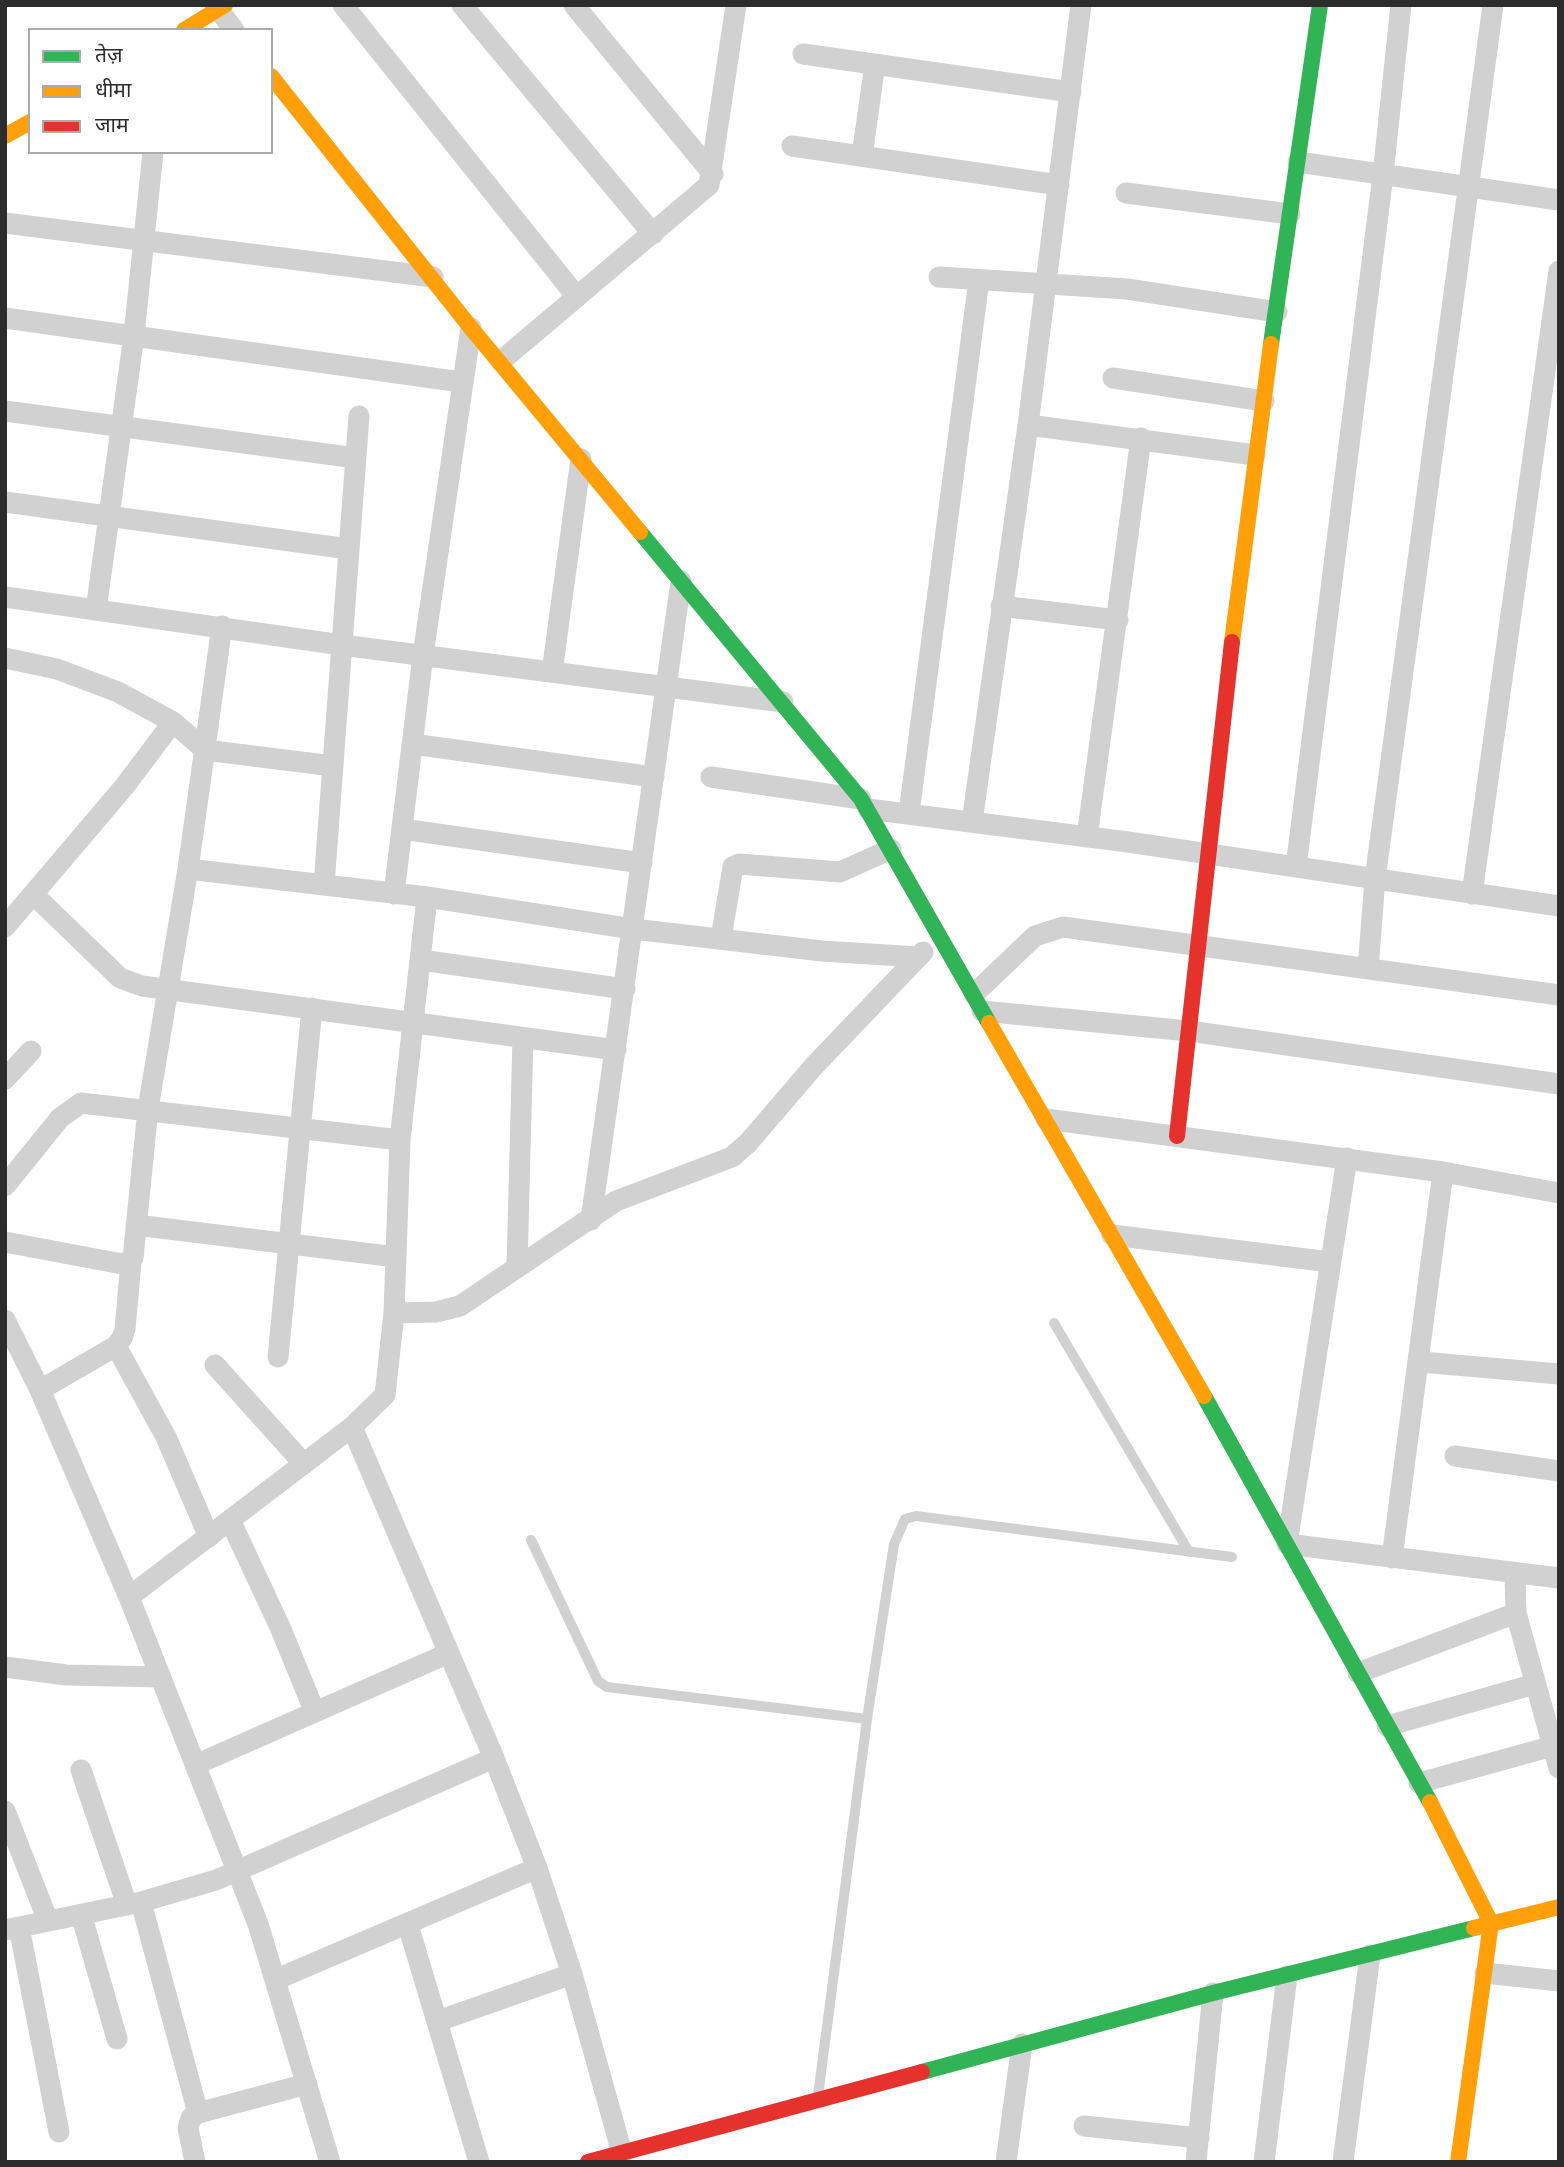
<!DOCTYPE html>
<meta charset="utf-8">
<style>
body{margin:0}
#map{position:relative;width:1564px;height:2167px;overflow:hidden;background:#fff;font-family:Figtree,"Noto Sans Devanagari",sans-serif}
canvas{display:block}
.frame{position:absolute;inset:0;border:7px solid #2c2c2c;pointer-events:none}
.legend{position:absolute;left:28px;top:28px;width:245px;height:126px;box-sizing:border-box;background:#fff;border:2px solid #ababab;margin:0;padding:9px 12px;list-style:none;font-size:21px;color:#2c2c2c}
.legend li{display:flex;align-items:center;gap:14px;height:35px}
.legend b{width:35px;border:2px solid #ababab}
</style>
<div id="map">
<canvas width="1564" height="2167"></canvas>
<div class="frame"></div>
<ul class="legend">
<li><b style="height:9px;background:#30b455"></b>तेज़</li>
<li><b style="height:9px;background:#ff9f0a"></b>धीमा</li>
<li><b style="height:9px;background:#e5322d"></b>जाम</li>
</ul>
</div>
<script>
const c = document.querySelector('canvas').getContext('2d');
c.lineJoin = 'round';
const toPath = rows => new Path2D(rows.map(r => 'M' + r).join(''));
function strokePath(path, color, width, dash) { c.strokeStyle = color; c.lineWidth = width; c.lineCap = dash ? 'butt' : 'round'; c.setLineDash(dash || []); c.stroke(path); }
const lane = toPath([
 [1054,1323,1189,1552],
 [531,1540,598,1681,607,1687,867,1719],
 [818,2096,867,1719,894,1544,905,1519,916,1516,1232,1557]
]);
const street = toPath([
 [215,5,234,30],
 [343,5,577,297],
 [462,5,653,234],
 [574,5,713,174],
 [803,54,1071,92],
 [792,146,1059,185],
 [862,156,875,64],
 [1298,162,1559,200],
 [1126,193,1290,214],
 [5,223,433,277],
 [939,277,1127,289,1277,312],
 [5,318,461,382],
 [501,361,709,185,736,5],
 [1113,378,1264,401],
 [5,411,356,458],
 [1028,425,1255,455],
 [5,502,349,549],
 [5,597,342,645,783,702],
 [1001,606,1118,620],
 [96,610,134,335,153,152],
 [5,658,57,669,118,692,173,722,205,750,333,766],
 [552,672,581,459],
 [412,744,654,777],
 [711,777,861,799],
 [868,809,1128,842,1559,906],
 [909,813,979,280],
 [972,822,1028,425,1081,5],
 [402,829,642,863],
 [1087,837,1141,438],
 [1296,867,1383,175,1401,5],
 [188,869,427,897,633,929,822,951,918,957],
 [324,885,359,416],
 [33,894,120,978,142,986,616,1050],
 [394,894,423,655,471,328],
 [1472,894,1559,271],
 [5,927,124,787,173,722],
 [721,938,733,867,739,864,840,872,891,849],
 [421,960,625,989],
 [1368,969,1375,879,1493,5],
 [974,994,1035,936,1063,927,1559,995],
 [982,1011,1189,1031,1559,1084],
 [5,1079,31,1051],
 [1046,1119,1443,1172,1559,1193],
 [1347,1158,1287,1544,1559,1578],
 [5,1186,60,1118,81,1103,400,1140],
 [591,1220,681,581],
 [136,1225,396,1257],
 [1112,1235,1330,1262],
 [5,1242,117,1263,125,1264,133,1258,148,1109,188,869,222,626],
 [517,1266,523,1038],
 [394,1313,436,1312,460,1306,616,1201,732,1157,748,1143,814,1066,923,952],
 [5,1320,40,1390,129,1597,258,1924,330,2162],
 [116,1346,166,1437,209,1537],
 [278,1357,312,1008],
 [1421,1362,1559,1374],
 [215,1365,304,1464],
 [40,1390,116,1346,122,1338,125,1329,131,1262],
 [352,1427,494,1758,537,1868,572,1974,622,2153],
 [1455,1456,1559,1471],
 [230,1520,280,1627,314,1710],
 [1392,1558,1443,1172],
 [1515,1573,1516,1613,1559,1768],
 [129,1597,352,1427,385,1395,394,1313,400,1140,427,897],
 [5,1667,66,1675,161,1677],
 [1358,1673,1516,1613],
 [1387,1726,1535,1684],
 [195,1765,449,1653],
 [81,1770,127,1905],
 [1419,1783,1553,1746],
 [5,1811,48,1921],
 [141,1902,198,2113],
 [81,1914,117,2039],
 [408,1925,479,2162],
 [19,1927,59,2132],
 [5,1930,141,1902,216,1880,494,1758],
 [1485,1973,1559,1981],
 [277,1979,537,1868],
 [438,2021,572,1974],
 [1084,2126,1199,2138],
 [195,2162,188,2128,191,2118,198,2113,307,2084],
 [1006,2162,1022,2044],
 [1196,2162,1213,1993],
 [1264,2162,1287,1976],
 [1343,2162,1370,1955]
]);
const fast = toPath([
 [1271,344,1320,5],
 [640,532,861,799,989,1023],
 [1204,1396,1430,1802],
 [922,2072,1213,1993,1474,1928]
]);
const slow = toPath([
 [184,30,225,5],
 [271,76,471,328,640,532],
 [5,136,30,122],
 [1232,642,1271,344],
 [989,1023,1204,1396],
 [1430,1802,1491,1923,1458,2162],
 [1474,1928,1559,1907]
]);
const jam = toPath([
 [1177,1136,1232,642],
 [588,2162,922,2072]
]);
strokePath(lane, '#d1d1d1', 10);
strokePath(street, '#d1d1d1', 21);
strokePath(fast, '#30b455', 16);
strokePath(slow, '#ff9f0a', 16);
strokePath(jam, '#e5322d', 16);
</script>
